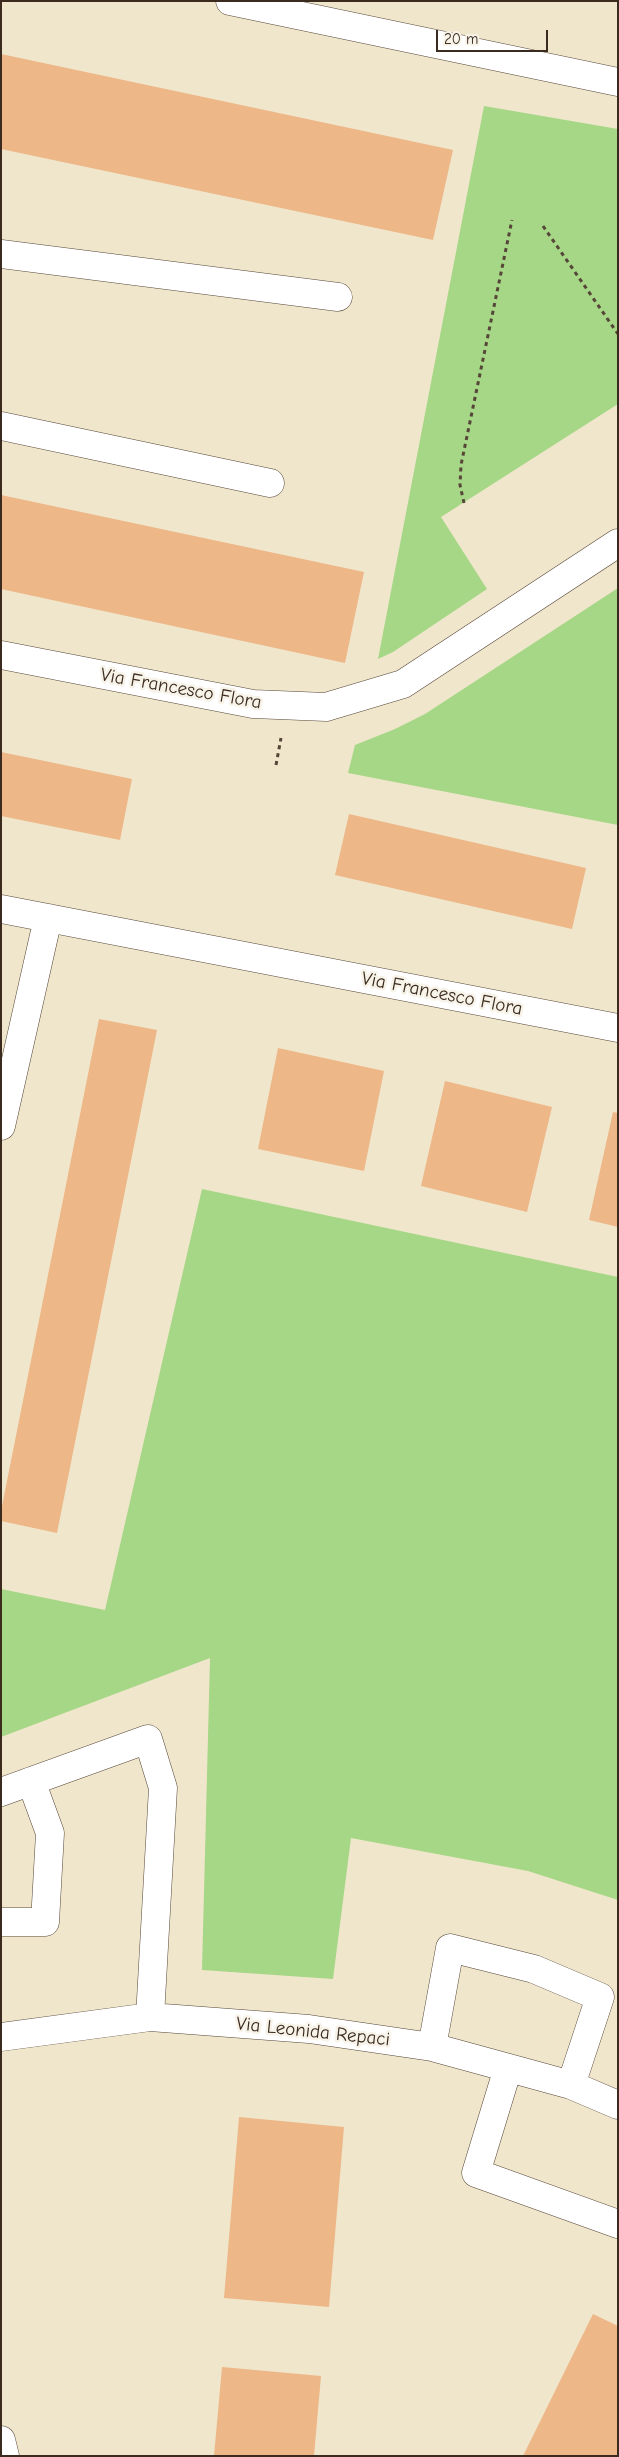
<!DOCTYPE html>
<style>
body{margin:0}
#map{position:relative;width:619px;height:2457px;overflow:hidden;background:#f0e6cc;font-family:"Comic Neue",sans-serif}
canvas{display:block}
.frame{position:absolute;inset:0;border:2px solid #3b2a1e;pointer-events:none}
.scale{position:absolute;left:436px;top:30px;width:112px;height:22px;box-sizing:border-box;border:2px solid #3b2a1e;border-top:0;padding-left:6px;font-size:15px;line-height:18px;white-space:nowrap;color:#3b2a1e;-webkit-text-stroke:4px #f7f3e8;paint-order:stroke}
</style>
<div id="map">
<canvas width="619" height="2457"></canvas>
<div class="frame"></div>
<div class="scale">20 m</div>
</div>
<script>
const c = document.querySelector('canvas').getContext('2d');
c.lineJoin = 'round';
function fillPath(path, color) { c.fillStyle = color; c.fill(path, 'evenodd'); }
const toPath = rows => new Path2D(rows.map(r => 'M' + r).join(''));
function strokePath(path, color, width, dash) { c.strokeStyle = color; c.lineWidth = width; c.lineCap = dash ? 'butt' : 'round'; c.setLineDash(dash || []); c.stroke(path); }
function drawText(font, color, halo, rows, align = 'center') {
  c.font = font + ' "Comic Neue",sans-serif'; c.lineWidth = 5; c.setLineDash([]); c.textBaseline = 'middle'; c.strokeStyle = halo; c.fillStyle = color; for (const [text, x, y, turn = 0] of rows) {
    c.save(); c.translate(x, y); c.rotate((+turn || 0) * Math.PI / 180); c.textAlign = isNaN(turn) ? turn : align; if (halo) c.strokeText(text, 0, 0); c.fillText(text, 0, 0); c.restore();
  }
}
const green = toPath([
 [484,106,618,129,618,404,441,517,487,589,393,652,378,659],
 [618,588,618,825,348,773,355,745,395,729,425,714],
 [202,1189,618,1277,618,1900,528,1871,351,1838,333,1979,202,1970,210,1658,1,1737,1,1589,105,1610]
]);
const building = toPath([
 [1,54,453,150,433,240,1,149],
 [1,495,364,572,345,663,1,589],
 [1,752,132,779,120,840,1,816],
 [349,814,586,868,572,929,335,875],
 [99,1019,157,1030,57,1533,1,1521,1,1511],
 [278,1048,384,1071,364,1171,258,1149],
 [445,1081,552,1107,527,1212,421,1186],
 [613,1112,618,1113,618,1227,589,1220],
 [239,2117,344,2127,329,2307,224,2298],
 [593,2314,618,2326,618,2456,523,2456],
 [222,2367,321,2376,314,2456,214,2456]
]);
const path = toPath([
 [543,226,618,334],
 [464,503,460,485,461,465,512,220],
 [276,765,281,738]
]);
const minor = toPath([
 [230,1,618,82],
 [1,254,338,297],
 [1,426,270,483],
 [1,655,253,704,326,707,403,684,618,543],
 [1,909,618,1028],
 [1,1126,48,918],
 [1,1792,148,1739,163,1788,150,2017],
 [1,1922,45,1922,50,1833,31,1781],
 [1,2037,150,2017,309,2029,432,2047,571,2085,618,2105],
 [432,2047,450,1948,534,1969,600,1997,571,2085],
 [508,2068,476,2173,618,2224],
 [1,2440,5,2456]
]);
const streetNames = [
 ["Via Francesco Flora",181,689,10],
 ["Via Francesco Flora",442,994,11],
 ["Via Leonida Repaci",313,2032,6]
];
fillPath(green, '#a6d786');
fillPath(building, '#edb788');
strokePath(minor, '#564638', 29);
strokePath(path, '#564638', 3, [4, 4]);
strokePath(minor, '#fff', 28);
drawText('19px', '#3b2a1e', '#f7f3e8', streetNames);
</script>
